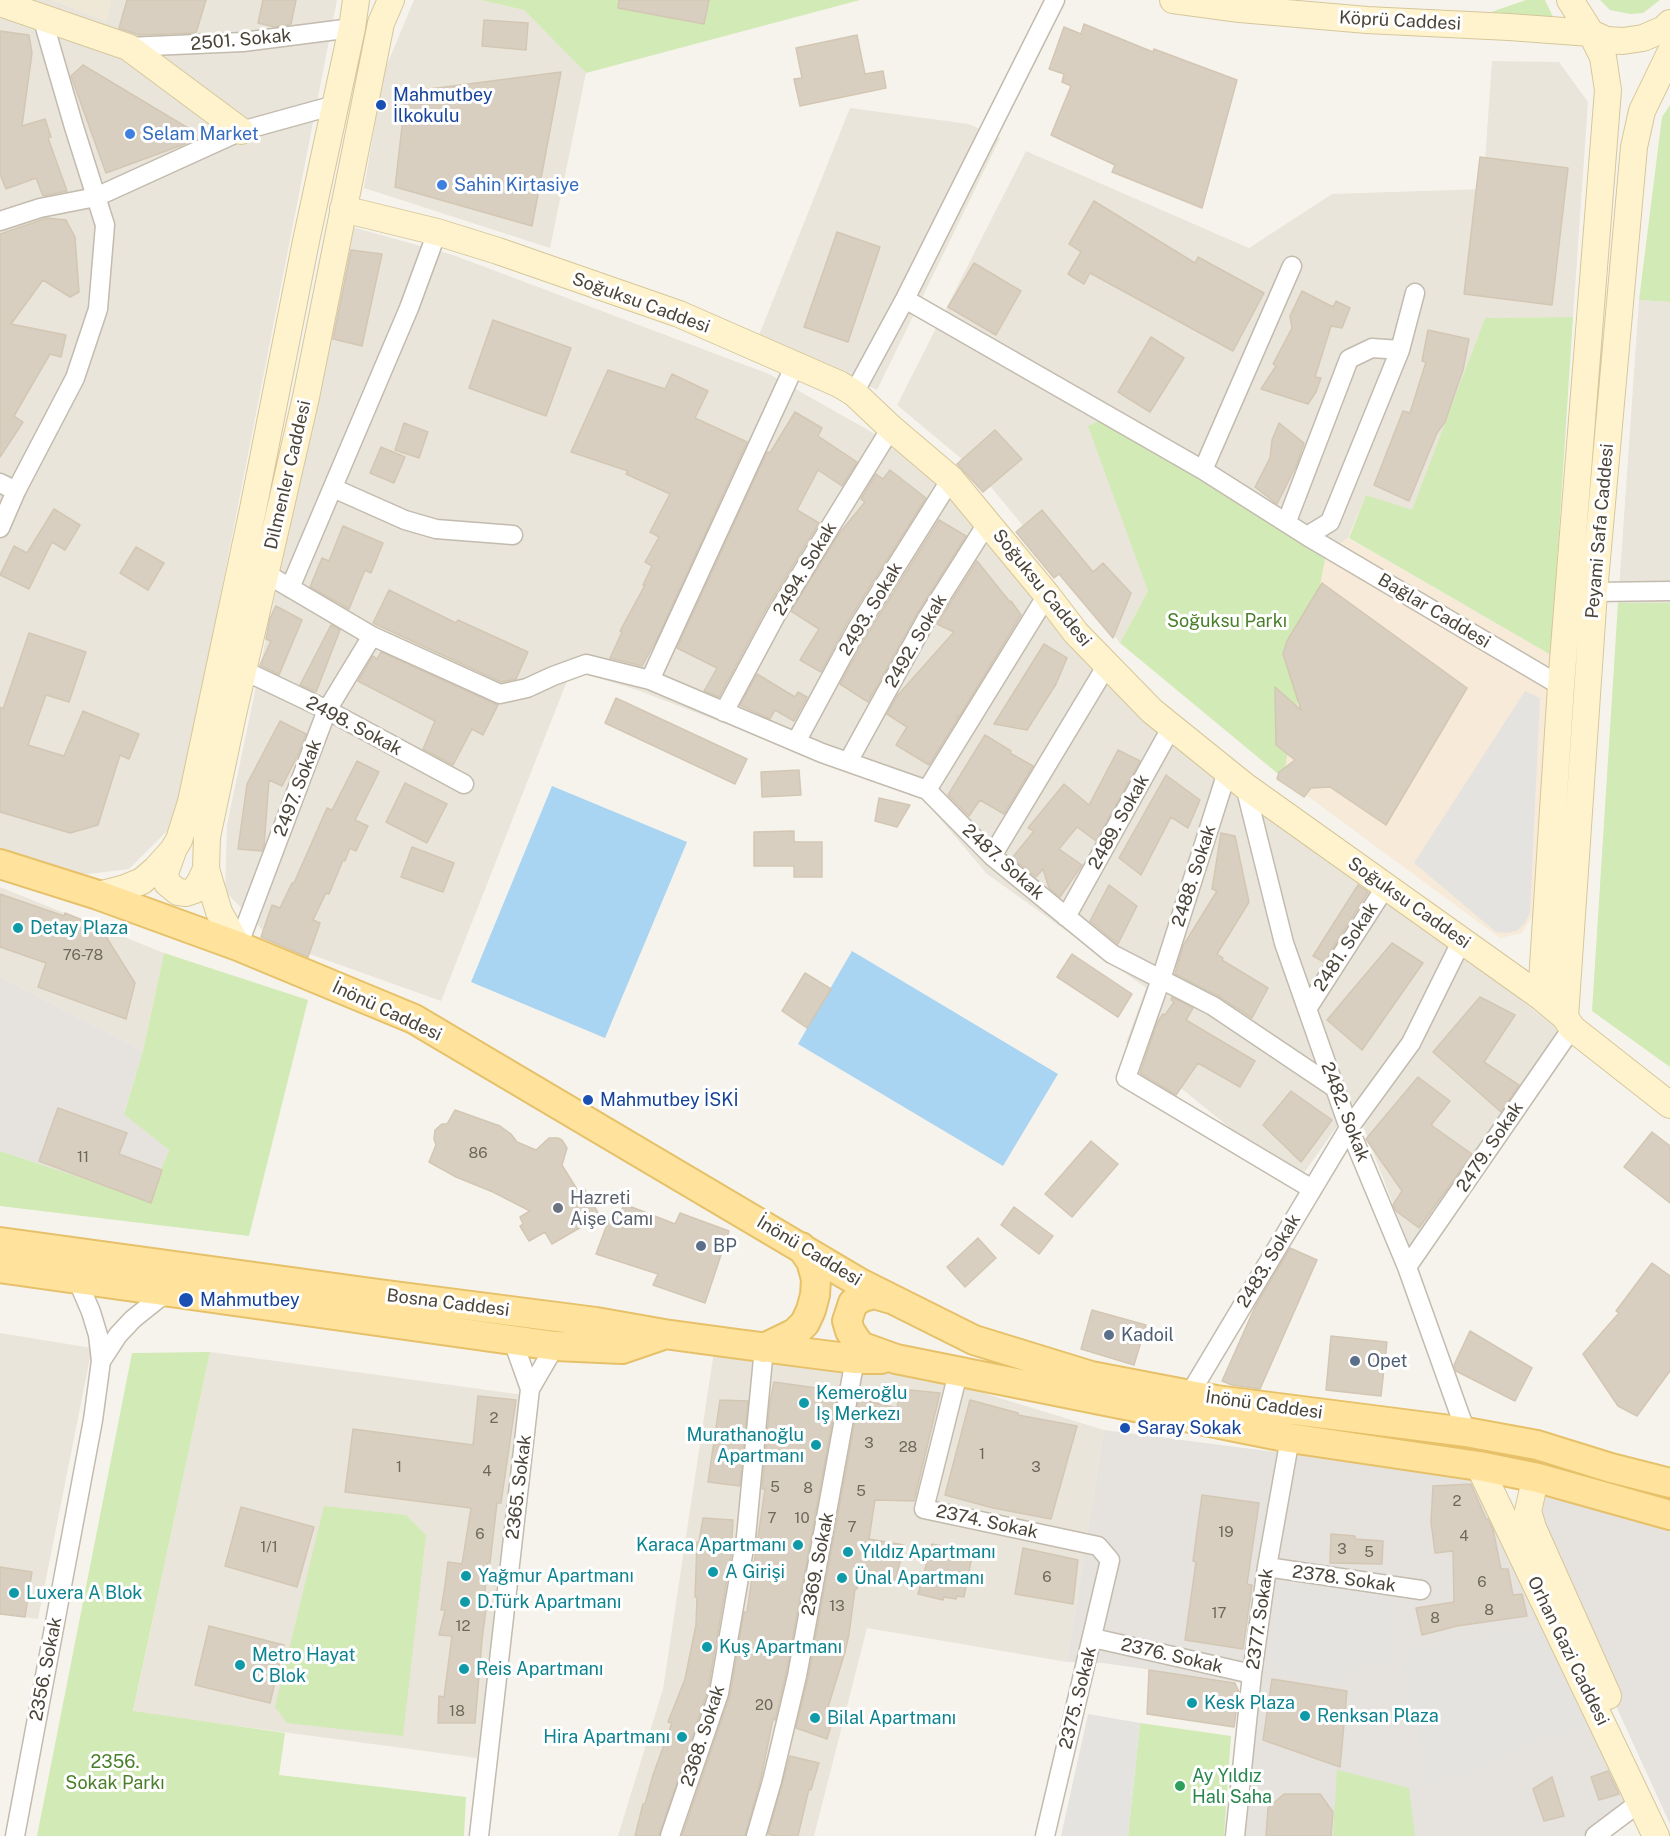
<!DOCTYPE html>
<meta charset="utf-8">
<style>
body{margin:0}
canvas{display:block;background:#f6f3ec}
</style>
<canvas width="1670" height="1836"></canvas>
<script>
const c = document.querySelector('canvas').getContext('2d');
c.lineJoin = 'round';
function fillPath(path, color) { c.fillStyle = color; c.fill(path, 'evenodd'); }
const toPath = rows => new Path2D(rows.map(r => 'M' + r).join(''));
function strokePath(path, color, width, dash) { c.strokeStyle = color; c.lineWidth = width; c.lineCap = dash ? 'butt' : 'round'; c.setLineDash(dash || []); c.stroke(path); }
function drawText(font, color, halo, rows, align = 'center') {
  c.font = font + ' "Public Sans",sans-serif'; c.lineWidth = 6; c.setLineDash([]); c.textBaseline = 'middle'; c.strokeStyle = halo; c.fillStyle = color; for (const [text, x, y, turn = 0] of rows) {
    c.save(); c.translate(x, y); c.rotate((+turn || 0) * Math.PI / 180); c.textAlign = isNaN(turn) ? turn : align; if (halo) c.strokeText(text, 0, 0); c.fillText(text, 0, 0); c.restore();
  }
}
const residential = toPath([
 [0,0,52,0,106,21,111,0,337,0,176,822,129,869,72,876,0,853],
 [414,0,480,0,524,10,586,73,550,248,364,188,384,72],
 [1492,61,1559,62,1588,102,1573,317,1485,318,1412,511,1366,495,1348,538,1326,554,1089,426,1148,591,1120,643,981,475,897,405,1026,151,1249,248,1332,194,1483,189],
 [850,108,969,124,1000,138,877,390,759,335],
 [352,227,453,255,769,374,914,456,1085,642,1384,895,1564,1033,1409,1246,1354,1102,1297,1183,1126,1043,1146,988,987,874,924,800,637,690,585,674,567,681,441,1001,273,941,225,891,227,825],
 [1639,300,1670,302,1670,603,1618,603],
 [0,887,164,953,143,1051,0,977],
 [0,1333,92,1348,38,1619,0,1614],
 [714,1351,915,1372,1104,1430,1067,1662,867,1628,814,1836,618,1836,663,1689],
 [210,1352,524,1395,477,1758,133,1712]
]);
const commercial = toPath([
 [1348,538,1551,655,1535,912,1522,933,1500,938,1283,778,1326,554]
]);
const industrial = toPath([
 [0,977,143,1051,124,1113,169,1150,148,1200,0,1151],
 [1104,1430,1478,1478,1545,1624,1427,1789,1592,1722,1631,1802,1596,1836,1227,1836,1243,1683,1103,1663,1067,1662],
 [1548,1488,1670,1525,1670,1824,1606,1684,1539,1517]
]);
const education = toPath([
 [52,0,111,0,106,21]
]);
const green = toPath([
 [480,0,860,0,586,73,524,10],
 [1526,0,1545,0,1553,17,1491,12],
 [1600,0,1660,0,1643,13,1630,14,1610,10],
 [1670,105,1670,302,1639,300,1662,117],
 [1573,317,1551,655,1349,538,1366,495,1412,510,1485,318],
 [1101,420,1326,554,1283,778,1120,643,1148,591,1088,426],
 [1618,603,1670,603,1670,1067,1592,1011],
 [164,953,308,1000,249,1236,0,1206,0,1151,148,1200,169,1150,124,1114,143,1051],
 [210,1352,133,1711,285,1733,279,1775,466,1797,464,1836,37,1836,132,1353],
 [324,1506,406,1515,426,1535,403,1736,287,1723,275,1707],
 [1140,1723,1231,1736,1224,1836,1128,1836],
 [1337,1770,1409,1788,1415,1836,1333,1836]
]);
const parking = toPath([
 [1525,691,1540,698,1530,913,1525,923,1517,931,1506,933,1496,932,1414,863],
 [1279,1583,1381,1595,1396,1605,1389,1671,1352,1668,1349,1684,1269,1675],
 [1545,1624,1592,1722,1428,1790,1396,1650],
 [1088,1714,1140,1723,1128,1836,1061,1836]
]);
const water = toPath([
 [552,786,687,842,605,1038,471,982],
 [852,951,1058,1074,1003,1166,798,1044]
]);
const building = toPath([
 [127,0,206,0,196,33,139,35,119,28,127,0],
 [263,0,296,0,291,24,275,27,258,23,263,0],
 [619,0,709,0,704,24,618,8,619,0],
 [484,20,528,23,526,50,482,46,484,20],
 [1084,24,1153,52,1154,49,1237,80,1202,208,1112,172,1115,165,1051,135,1071,86,1062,82,1064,74,1049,69,1064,27,1081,34,1084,24],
 [0,31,29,35,32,53,22,126,45,119,51,137,48,138,67,191,43,196,36,178,6,189,0,174,0,31],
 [857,35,865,74,883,71,886,88,800,106,794,79,802,78,796,48,857,35],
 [83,65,193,131,185,144,106,173,71,76,83,65],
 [561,72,532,226,395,187,406,92,561,72],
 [1480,157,1568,168,1552,305,1464,294,1480,157],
 [1094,201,1195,263,1198,257,1264,293,1233,351,1090,273,1084,284,1068,274,1081,252,1069,244,1094,201],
 [47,218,66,220,75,237,79,292,70,297,43,280,11,324,66,335,61,357,50,354,14,416,23,422,0,457,0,234,47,218],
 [837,232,880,247,848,342,804,327,837,232],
 [351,250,382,254,362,346,333,339,351,250],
 [974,263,1021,291,996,335,948,307,974,263],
 [1302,291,1333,307,1336,301,1350,308,1342,328,1331,326,1315,377,1321,378,1316,392,1308,404,1261,389,1276,366,1273,364,1292,328,1290,316,1302,291],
 [493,320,571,348,546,416,469,388,493,320],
 [1428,330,1469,339,1463,370,1445,422,1437,433,1409,501,1374,485,1403,411,1410,413,1426,362,1422,361,1428,330],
 [1151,337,1184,358,1150,412,1118,392,1151,337],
 [608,370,665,389,672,374,708,391,695,418,747,442,657,639,642,666,610,658,622,632,620,631,645,585,643,585,652,566,645,562,659,537,650,532,670,494,626,474,628,471,571,452,608,370],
 [795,412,822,428,818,436,857,462,842,486,818,470,797,510,819,523,766,609,719,697,704,691,717,668,677,648,767,452,770,453,795,412],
 [404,423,428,432,419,458,395,450,404,423],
 [1279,423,1304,443,1297,464,1277,504,1255,487,1270,458,1272,440,1279,423],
 [995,430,1022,459,983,492,957,464,995,430],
 [381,447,405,457,394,483,370,473,381,447],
 [890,470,926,498,848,621,821,672,800,660,819,629,791,611,838,535,865,502,861,499,876,474,883,479,890,470],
 [54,509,80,525,65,550,52,542,29,589,0,575,14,546,27,553,54,509],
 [1042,510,1093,572,1103,563,1131,593,1113,638,1059,574,1054,578,1016,532,1042,510],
 [939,520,966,536,916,615,868,702,840,684,868,633,939,520],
 [343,526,383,543,371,573,365,570,349,609,310,587,322,558,329,561,343,526],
 [136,547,164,563,148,590,120,573,136,547],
 [977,561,1010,602,1011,601,1021,615,959,717,956,716,958,718,929,765,896,745,907,727,887,714,897,696,954,632,937,624,977,561],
 [1322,583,1467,688,1386,825,1330,787,1311,788,1304,797,1277,779,1279,772,1295,760,1276,745,1275,687,1301,710,1283,654,1287,641,1322,583],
 [389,590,456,623,458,620,528,652,516,679,501,682,373,623,389,590],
 [276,606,302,620,279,675,260,665,271,641,266,639,270,618,276,606],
 [331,625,340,630,316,692,300,685,331,625],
 [29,633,86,652,69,702,46,695,28,745,64,756,83,711,139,734,129,759,120,755,98,825,70,833,0,812,0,707,3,709,29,633],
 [1044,644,1067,658,1056,684,1027,730,994,724,1044,644],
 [381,652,498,705,483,735,472,729,453,765,423,749,435,721,358,681,373,656,377,659,381,652],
 [757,674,795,697,798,692,807,697,794,721,775,710,770,719,740,705,757,674],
 [616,698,747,759,735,784,605,723,616,698],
 [280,721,306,734,297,757,282,786,269,780,264,846,262,851,238,849,247,784,280,721],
 [985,735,1011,751,1010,753,1033,766,1004,814,980,800,969,816,948,795,985,735],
 [1118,750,1140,761,1096,841,1077,827,1059,849,1082,865,1060,897,1049,888,1043,869,1036,877,1012,858,1034,831,1028,828,1064,784,1089,805,1118,750],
 [357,761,379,772,355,820,368,826,356,851,350,848,345,861,343,860,329,894,326,893,313,920,320,923,308,957,261,937,272,905,280,908,292,883,294,883,327,808,332,810,357,761],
 [799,770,801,795,762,797,761,772,799,770],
 [1166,775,1200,800,1188,828,1171,817,1141,875,1119,858,1166,775],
 [405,783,447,804,427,843,386,822,405,783],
 [879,798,910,805,897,827,875,821,879,798],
 [794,831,794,842,822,842,822,877,794,877,794,866,754,866,754,832,794,831],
 [1221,833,1235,836,1249,902,1217,954,1223,958,1222,960,1268,988,1252,1018,1218,996,1175,974,1183,946,1217,891,1212,889,1221,833],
 [412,847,454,863,443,892,401,877,412,847],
 [1109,885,1137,906,1118,944,1090,921,1109,885],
 [1358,885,1368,892,1324,962,1313,956,1358,885],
 [0,894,64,916,65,913,100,927,135,983,126,1019,38,987,46,963,0,947,0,894],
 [1392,943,1423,963,1362,1050,1327,1020,1392,943],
 [1072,954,1132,994,1118,1017,1057,977,1072,954],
 [805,973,831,989,807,1028,782,1011,805,973],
 [1172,997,1193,1008,1186,1020,1255,1061,1240,1087,1198,1063,1176,1095,1140,1073,1157,1023,1163,1014,1165,1015,1174,1002,1171,1000,1172,997],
 [1480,997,1515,1015,1484,1062,1519,1085,1501,1112,1433,1052,1480,997],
 [1418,1077,1450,1101,1431,1125,1472,1154,1419,1228,1396,1211,1393,1205,1402,1191,1366,1139,1418,1077],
 [1291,1091,1332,1120,1301,1162,1263,1125,1291,1091],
 [58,1108,127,1133,119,1154,162,1170,151,1203,39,1161,58,1108],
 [455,1110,500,1126,511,1134,517,1142,536,1150,549,1138,558,1138,562,1140,567,1148,562,1165,578,1191,584,1188,600,1216,552,1244,545,1232,529,1241,520,1226,523,1224,520,1217,530,1211,493,1192,456,1177,429,1162,436,1145,434,1139,435,1130,442,1124,447,1124,455,1110],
 [1652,1132,1670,1146,1670,1203,1624,1167,1652,1132],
 [1091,1141,1118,1164,1072,1217,1045,1194,1091,1141],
 [624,1204,675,1224,680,1213,729,1231,705,1303,653,1285,658,1274,596,1254,612,1211,620,1214,624,1204],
 [1014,1207,1053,1236,1039,1254,1001,1225,1014,1207],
 [978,1238,996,1258,965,1287,947,1267,978,1238],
 [1290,1248,1317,1260,1260,1389,1232,1385,1222,1381,1255,1307,1290,1248],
 [1652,1263,1670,1276,1670,1371,1637,1416,1618,1406,1583,1354,1619,1313,1616,1311,1652,1263],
 [1092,1310,1146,1325,1134,1365,1081,1349,1092,1310],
 [1470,1331,1532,1368,1515,1401,1456,1371,1454,1365,1470,1331],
 [1331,1336,1387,1342,1381,1396,1326,1390,1331,1336],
 [774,1382,838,1391,786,1674,775,1720,773,1719,761,1778,745,1836,682,1836,730,1695,744,1612,747,1612,765,1489,762,1489,770,1402,774,1382],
 [900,1389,940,1393,914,1501,875,1500,869,1539,904,1545,895,1583,859,1575,857,1589,855,1589,849,1634,845,1652,828,1707,836,1709,827,1739,796,1728,808,1678,859,1399,897,1408,900,1389],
 [478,1396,516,1400,501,1503,497,1503,490,1563,487,1563,485,1593,488,1593,482,1640,475,1723,438,1723,439,1696,444,1697,452,1636,439,1635,445,1610,441,1610,445,1585,448,1562,462,1564,471,1508,345,1492,353,1429,473,1445,478,1396],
 [720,1400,748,1401,740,1486,708,1482,720,1400],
 [970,1400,1018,1413,1018,1415,1077,1426,1051,1519,993,1508,945,1495,970,1400],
 [1471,1484,1486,1519,1488,1519,1493,1529,1501,1569,1508,1569,1513,1595,1522,1594,1527,1616,1457,1626,1422,1635,1416,1608,1454,1602,1453,1551,1435,1553,1431,1522,1433,1486,1471,1484],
 [1202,1495,1259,1503,1247,1584,1252,1585,1243,1649,1185,1640,1196,1562,1193,1561,1202,1495],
 [241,1507,314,1527,297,1587,225,1566,241,1507],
 [703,1518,733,1520,731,1556,708,1690,659,1836,635,1836,643,1804,645,1804,653,1775,672,1723,668,1722,685,1679,696,1625,697,1597,695,1597,697,1542,699,1542,703,1518],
 [1331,1534,1355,1536,1355,1539,1383,1541,1382,1564,1330,1563,1331,1534],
 [932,1544,966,1551,966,1555,972,1556,964,1597,957,1596,956,1599,944,1597,943,1600,918,1594,932,1544],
 [1023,1548,1078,1560,1073,1604,1015,1594,1023,1548],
 [0,1567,32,1572,25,1617,0,1614,0,1567],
 [209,1626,284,1645,270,1703,195,1685,209,1626],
 [1149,1670,1235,1683,1239,1692,1234,1727,1147,1714,1149,1670],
 [1272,1679,1347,1691,1340,1767,1263,1740,1272,1679],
 [790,1756,819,1763,811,1790,809,1789,798,1836,776,1836,768,1834,790,1756],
 [1608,1771,1619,1794,1599,1800,1591,1777,1608,1771],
 [1552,1777,1564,1816,1544,1821,1533,1789,1552,1777],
 [1284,1794,1320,1794,1333,1812,1331,1836,1266,1836,1268,1808,1284,1794]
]);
const street = toPath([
 [128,47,243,42,352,28],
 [0,221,40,208,96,197,241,131,335,105],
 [905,299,1203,470,1307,536,1330,522,1400,350,1415,293],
 [854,393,905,299,1055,0],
 [1203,470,1292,266],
 [0,483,16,491],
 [333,488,405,520,436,529,513,535],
 [1287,521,1349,359,1372,348,1400,350],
 [0,528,16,491,75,378,98,309,105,225,74,127,42,17],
 [1307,536,1561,686],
 [265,573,372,636,500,694,527,688,553,676,586,664,650,680,822,753,927,790,992,856,1112,954,1213,1006,1335,1088],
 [290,588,409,308,437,232],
 [1594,592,1670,591],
 [243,670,327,710,464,784],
 [650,680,795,365],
 [724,712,776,615,891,428],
 [796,742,858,627,951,479],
 [848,762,926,620,988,522],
 [1227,772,1161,979,1126,1078,1312,1189],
 [1245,786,1284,943,1349,1128,1407,1267,1466,1432],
 [927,790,1047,595],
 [992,856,1107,665],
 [1066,917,1171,728],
 [238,946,327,710,372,636],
 [1307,1009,1386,886],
 [1407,1267,1572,1028],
 [513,1341,530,1389],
 [101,1361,118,1335,133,1319,158,1299,170,1292],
 [958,1373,924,1509,1098,1546,1110,1560,1045,1836],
 [1189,1395,1349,1128,1411,1043,1462,940],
 [1267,1567,1421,1590],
 [1093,1638,1252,1674],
 [15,1836,93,1420,101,1361,98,1335,91,1312,77,1279],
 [479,1836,530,1389,555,1346],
 [670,1836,719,1693,746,1537,764,1348],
 [756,1836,772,1781,797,1676,855,1359],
 [1235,1836,1252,1674,1267,1567,1290,1438],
 [1595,1836,1640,1802]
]);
const secondary = toPath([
 [1173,0,1240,9,1367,20,1509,27,1591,33,1606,40,1623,41,1643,38,1664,29,1670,23],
 [0,3,128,47,241,131],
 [343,209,437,232,498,251,679,314,839,384,854,393,891,428,951,479,1047,595,1076,633,1152,711,1245,786,1541,997,1565,1017,1572,1028,1670,1105],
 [173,851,165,873,167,883,178,892,186,893,195,890,201,880,206,869],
 [98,895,125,888,142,881,156,869,173,850,179,840,191,802,253,509,306,241,352,28,356,0],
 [238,946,219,912,206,869,207,837,233,714,306,397,381,23,391,0],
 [1541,997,1561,686,1608,90,1603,57,1591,33,1570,0],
 [1565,1017,1594,592,1634,147,1642,111,1670,53],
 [1479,1466,1656,1836],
 [1538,1478,1533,1489,1528,1511,1533,1528,1608,1696]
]);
const primary = toPath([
 [0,864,98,895,238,946,414,1019,860,1283,974,1340,1091,1376,1216,1400,1466,1432,1537,1445,1611,1468,1670,1483],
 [0,1242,379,1294,596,1322,664,1334,738,1344,855,1359,881,1359],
 [0,1268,334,1315,379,1294],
 [891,1299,874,1294,863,1297,853,1303,847,1321,850,1331,860,1346,896,1359,1290,1438,1479,1466,1538,1478,1670,1515],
 [334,1315,555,1346,622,1349,660,1336],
 [764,1348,795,1333,805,1323,811,1310,815,1295,816,1279,811,1261,801,1247]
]);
const markers = [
 [381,105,6,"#1a4fb4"],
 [130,134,6,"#3f7fe0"],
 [442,185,6,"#3f7fe0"],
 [18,928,6,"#0f9aa8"],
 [588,1100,6,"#1a4fb4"],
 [558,1208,6,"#6b7280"],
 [701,1246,6,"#5c6f8a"],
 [186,1300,8,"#1a4fb4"],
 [1109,1335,6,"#5c6f8a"],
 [1355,1361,6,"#5c6f8a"],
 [804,1403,6,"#0f9aa8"],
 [1125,1428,6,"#1a4fb4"],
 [816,1445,6,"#0f9aa8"],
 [798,1545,6,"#0f9aa8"],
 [848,1552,6,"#0f9aa8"],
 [713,1572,6,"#0f9aa8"],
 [466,1576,6,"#0f9aa8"],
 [842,1578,6,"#0f9aa8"],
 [14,1593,6,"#0f9aa8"],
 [465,1602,6,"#0f9aa8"],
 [707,1647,6,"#0f9aa8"],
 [240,1665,6,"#0f9aa8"],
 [464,1669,6,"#0f9aa8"],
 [1192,1703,6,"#0f9aa8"],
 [1305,1716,6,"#0f9aa8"],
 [815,1718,6,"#0f9aa8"],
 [682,1737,6,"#0f9aa8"],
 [1180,1786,6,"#2e9e5b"]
];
const numberNames = [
 ["76-78",83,955],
 ["86",478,1153],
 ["11",83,1157],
 ["2",494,1418],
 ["3",869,1443],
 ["28",908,1447],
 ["1",982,1454],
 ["1",399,1467],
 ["3",1036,1467],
 ["4",487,1471],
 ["5",775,1487],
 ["8",808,1488],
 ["5",861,1491],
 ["2",1457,1501],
 ["7",772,1518],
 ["10",802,1518],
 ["7",852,1527],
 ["19",1226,1532],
 ["6",480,1534],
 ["4",1464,1536],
 ["1/1",269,1547],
 ["3",1342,1549],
 ["5",1369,1552],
 ["6",1047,1577],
 ["6",1482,1582],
 ["13",837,1606],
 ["8",1489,1610],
 ["17",1219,1613],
 ["8",1435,1618],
 ["12",463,1626],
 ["20",764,1705],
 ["18",457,1711]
];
const streetNames = [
 ["Köprü Caddesi",1400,21,3],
 ["2501. Sokak",241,40,-5],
 ["Soğuksu Caddesi",641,303,20],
 ["Dilmenler Caddesi",288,475,-77],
 ["Peyami Safa Caddesi",1600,531,-85],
 ["2494. Sokak",805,569,-59],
 ["Soğuksu Caddesi",1042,588,51],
 ["2493. Sokak",871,609,-59],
 ["Bağlar Caddesi",1434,611,31],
 ["2492. Sokak",916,641,-60],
 ["2498. Sokak",354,726,28],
 ["2497. Sokak",298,788,-69],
 ["2489. Sokak",1119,822,-61],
 ["2487. Sokak",1003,862,42],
 ["2488. Sokak",1194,876,-72],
 ["Soğuksu Caddesi",1409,903,35],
 ["2481. Sokak",1346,947,-57],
 ["İnönü Caddesi",387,1011,25],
 ["2482. Sokak",1345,1112,69],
 ["2479. Sokak",1490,1147,-56],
 ["İnönü Caddesi",809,1251,31],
 ["2483. Sokak",1269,1261,-59],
 ["Bosna Caddesi",448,1303,7],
 ["İnönü Caddesi",1264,1405,8],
 ["2365. Sokak",519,1487,-83],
 ["2374. Sokak",987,1522,12],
 ["2369. Sokak",818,1564,-79],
 ["2378. Sokak",1344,1579,8],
 ["2377. Sokak",1260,1619,-82],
 ["Orhan Gazi Caddesi",1568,1651,64],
 ["2376. Sokak",1172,1656,13],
 ["2356. Sokak",46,1669,-79],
 ["2375. Sokak",1078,1698,-76],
 ["2368. Sokak",703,1736,-72]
];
const transitNames = [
 ["Mahmutbey",393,95],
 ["İlkokulu",393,116],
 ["Mahmutbey İSKİ",600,1100],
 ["Mahmutbey",200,1300],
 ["Saray Sokak",1137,1428]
];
const shopNames = [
 ["Selam Market",142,134],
 ["Sahin Kirtasiye",454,185]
];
const parkNames = [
 ["Soğuksu Parkı",1227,621],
 ["2356.",115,1762],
 ["Sokak Parkı",115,1783]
];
const cultureNames = [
 ["Detay Plaza",30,928],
 ["Kemeroğlu",816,1393],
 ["Iş Merkezı",816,1414],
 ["Murathanoğlu",804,1435,"right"],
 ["Apartmanı",804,1456,"right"],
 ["Karaca Apartmanı",786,1545,"right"],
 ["Yıldız Apartmanı",860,1552],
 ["A Girişi",725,1572],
 ["Yağmur Apartmanı",478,1576],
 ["Ünal Apartmanı",854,1578],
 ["Luxera A Blok",26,1593],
 ["D.Türk Apartmanı",477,1602],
 ["Kuş Apartmanı",719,1647],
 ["Metro Hayat",252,1655],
 ["C Blok",252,1676],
 ["Reis Apartmanı",476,1669],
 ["Kesk Plaza",1204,1703],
 ["Renksan Plaza",1317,1716],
 ["Bilal Apartmanı",827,1718],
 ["Hira Apartmanı",670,1737,"right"]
];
const worshipNames = [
 ["Hazreti",570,1198],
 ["Aişe Camı",570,1219]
];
const serviceNames = [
 ["BP",713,1246],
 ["Kadoil",1121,1335],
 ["Opet",1367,1361]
];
const leisureNames = [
 ["Ay Yıldız",1192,1776],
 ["Halı Saha",1192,1797]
];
fillPath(residential, '#eae5da');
fillPath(commercial, '#f7ead8');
fillPath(industrial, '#e6e2dd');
fillPath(education, '#efe8d6');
fillPath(green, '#d2eab5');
fillPath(parking, '#e5e3e0');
fillPath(water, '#a9d4f2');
fillPath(building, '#d8cfc1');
strokePath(building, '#d3c7b4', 1.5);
strokePath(street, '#c2bbae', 21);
strokePath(secondary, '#d6c79b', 28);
strokePath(primary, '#e6c16a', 32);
strokePath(street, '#fff', 18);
strokePath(secondary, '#fff3cd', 26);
strokePath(primary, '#ffe39c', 28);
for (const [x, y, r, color] of markers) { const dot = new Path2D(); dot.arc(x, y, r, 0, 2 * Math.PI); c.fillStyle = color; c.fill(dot); strokePath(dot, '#fff', 2); }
drawText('15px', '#6e675b', null, numberNames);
drawText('18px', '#4b4439', '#fff', streetNames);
drawText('18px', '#164399', '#fff', transitNames, 'left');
drawText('18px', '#366cbe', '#fff', shopNames, 'left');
drawText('18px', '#4a7f2a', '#fff', parkNames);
drawText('18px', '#0d838f', '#fff', cultureNames, 'left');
drawText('18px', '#5b616d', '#fff', worshipNames, 'left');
drawText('18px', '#4e5e75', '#fff', serviceNames, 'left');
drawText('18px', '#27864d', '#fff', leisureNames, 'left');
</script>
